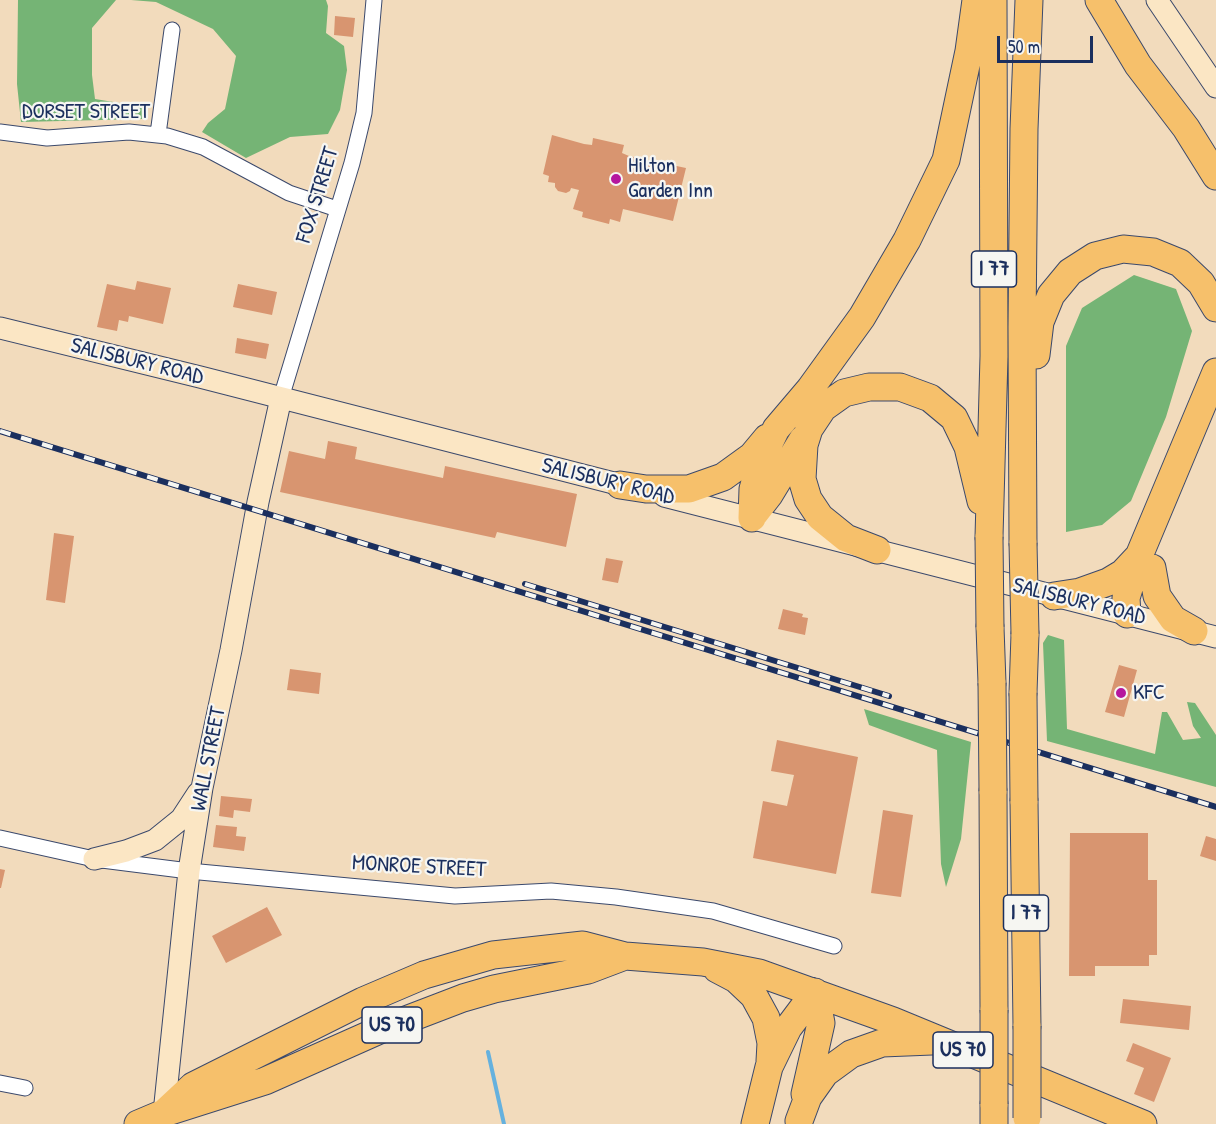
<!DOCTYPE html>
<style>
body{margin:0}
#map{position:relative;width:1216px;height:1124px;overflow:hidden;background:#f2dbbc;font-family:"Patrick Hand",sans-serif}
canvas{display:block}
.scale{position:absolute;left:997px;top:36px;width:96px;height:27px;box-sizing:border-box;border:3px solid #1b2f5e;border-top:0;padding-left:8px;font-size:18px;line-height:21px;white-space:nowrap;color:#1b2f5e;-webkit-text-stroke:4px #f6f6f2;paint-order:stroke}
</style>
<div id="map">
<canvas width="1216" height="1124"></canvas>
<div class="scale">50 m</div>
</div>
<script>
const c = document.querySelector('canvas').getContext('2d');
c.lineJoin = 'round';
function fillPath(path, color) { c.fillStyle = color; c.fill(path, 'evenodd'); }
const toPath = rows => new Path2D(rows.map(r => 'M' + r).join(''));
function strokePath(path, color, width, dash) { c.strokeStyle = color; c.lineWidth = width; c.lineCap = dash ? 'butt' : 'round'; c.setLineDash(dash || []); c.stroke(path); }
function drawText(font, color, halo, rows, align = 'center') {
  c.font = font + ' "Patrick Hand",sans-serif'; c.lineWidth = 4.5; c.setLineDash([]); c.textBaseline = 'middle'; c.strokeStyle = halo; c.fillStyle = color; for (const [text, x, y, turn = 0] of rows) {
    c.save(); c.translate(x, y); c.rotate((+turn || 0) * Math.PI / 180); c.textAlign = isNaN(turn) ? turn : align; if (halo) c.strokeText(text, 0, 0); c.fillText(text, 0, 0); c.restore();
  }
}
const forest = toPath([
 [18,0,116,0,92,28,92,75,95,99,144,107,142,119,21,122,17,84],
 [131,0,326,0,328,6,326,33,344,46,347,70,340,110,328,134,290,137,246,158,202,132,208,123,225,109,236,56,213,29,156,2],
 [1134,275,1176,289,1192,331,1166,417,1131,501,1102,525,1066,532,1066,346,1082,308],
 [1048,635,1064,640,1067,729,1155,754,1162,712,1167,712,1183,740,1201,738,1193,726,1187,702,1195,703,1216,735,1216,787,1047,741,1043,643],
 [864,709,971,742,961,839,946,887,941,864,937,750,869,725]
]);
const stream = toPath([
 [488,1052,504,1124]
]);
const building = toPath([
 [335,16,355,18,353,37,334,35],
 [552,135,584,144,592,145,593,138,624,145,622,153,629,156,686,168,673,221,623,209,620,222,610,219,609,224,582,217,583,212,573,209,579,190,571,188,570,191,566,193,558,191,555,187,555,183,548,182,549,176,543,174],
 [137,281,171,288,163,324,129,316,128,322,119,320,117,331,97,327,107,284,135,290],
 [238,284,277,292,272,315,233,307],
 [237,338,269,344,266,359,235,353],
 [328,441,357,447,355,459,443,478,445,466,577,494,566,547,497,532,495,538,280,492,289,451,325,459],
 [54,533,74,536,65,603,46,600],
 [606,558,623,561,618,583,602,580],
 [783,609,803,614,802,617,808,618,805,635,778,629],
 [1119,665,1137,670,1124,717,1105,712],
 [290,669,321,673,319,694,287,690],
 [777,740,858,757,836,874,753,858,763,801,787,806,794,775,771,771],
 [221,796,252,799,250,812,234,810,233,818,219,816],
 [883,810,913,815,901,897,871,893],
 [216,825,237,827,236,836,246,837,244,851,213,847],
 [1070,833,1148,833,1148,880,1157,880,1157,955,1149,955,1149,966,1095,966,1095,976,1069,976],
 [1206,836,1216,839,1216,861,1200,856],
 [0,869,5,870,1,888,0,888],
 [267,907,282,935,226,963,212,936],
 [1123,999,1191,1006,1189,1030,1120,1023],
 [1133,1043,1171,1058,1154,1102,1134,1094,1144,1068,1126,1061]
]);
const street = toPath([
 [0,132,47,138,129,132,167,136,203,147,289,193,337,209],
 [158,134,172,30],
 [281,398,352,163,364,113,374,0],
 [0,838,94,859,189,871,455,896,551,891,616,897,713,911,834,946],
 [0,1083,25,1088]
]);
const secondary = toPath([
 [1157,0,1216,87],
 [0,328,200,377,633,488],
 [664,496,1216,637],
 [94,859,126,851,155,840,181,819,198,793],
 [164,1113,189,871,202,788,231,650,258,502,281,398]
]);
const highway = toPath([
 [1099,0,1138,65,1186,128,1216,176],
 [1036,355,1040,322,1051,295,1070,272,1095,256,1123,249,1153,252,1180,263,1201,283,1216,308],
 [620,485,646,489,689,489,723,477,752,456,767,438],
 [752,517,769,495,803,439],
 [752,518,753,489,762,458,776,429,810,389,862,317,907,240,946,160,969,51,976,0],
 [989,537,994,356,993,0],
 [1023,543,1022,327,1024,129,1029,0],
 [877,550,846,538,820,517,808,499,802,479,804,445,809,429,823,408,844,393,869,387,900,387,930,398,954,418,968,447,981,501],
 [1152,568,1157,596,1173,619,1194,631],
 [1054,596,1080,592,1108,582,1123,573,1138,557],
 [1127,614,1126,598,1139,556,1216,372],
 [990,627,992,683],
 [1023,693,1025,634],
 [993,791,994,1010],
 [1024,801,1027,1026],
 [717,969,736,979,754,996,766,1018,771,1043,770,1061],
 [805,1094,821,1023,815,992],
 [164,1113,193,1086,363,1001,424,975,493,955,583,945,625,956,703,962,759,973,893,1021,1143,1124],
 [799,1121,808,1097,825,1073,851,1054,882,1043,932,1041],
 [138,1124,164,1113,265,1081,382,1029,463,998,494,989,588,970,625,956],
 [755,1124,769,1067,788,1028,815,992],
 [994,1124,994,1104]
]);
const rail = toPath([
 [0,431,1216,807],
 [525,584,889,696]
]);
const highwayBridge = toPath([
 [989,537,990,627],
 [1023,543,1025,634],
 [992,683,993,791],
 [1023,693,1024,801],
 [994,1104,994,1010],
 [1027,1118,1027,1026]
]);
const markers = [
 [616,179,6,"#b5179e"],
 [1121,693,6,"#b5179e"]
];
const shields = [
 [994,269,45],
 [1026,913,45],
 [392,1025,60],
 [963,1050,60]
];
const shieldNames = [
 ["I 77",994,269],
 ["I 77",1026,913],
 ["US 70",392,1025],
 ["US 70",963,1050]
];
const streetNames = [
 ["DORSET STREET",86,112],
 ["FOX STREET",318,195,-73],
 ["SALISBURY ROAD",137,362,14],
 ["SALISBURY ROAD",608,482,14],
 ["SALISBURY ROAD",1079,602,14],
 ["WALL STREET",209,759,-79],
 ["MONROE STREET",419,867,3]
];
const poiNames = [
 ["Hilton",628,166],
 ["Garden Inn",628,191],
 ["KFC",1133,693]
];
fillPath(forest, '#75b475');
strokePath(stream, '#65b1de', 4);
fillPath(building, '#d89570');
strokePath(street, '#3b496c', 17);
strokePath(secondary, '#3b496c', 23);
strokePath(highway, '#3b496c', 29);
strokePath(street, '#fff', 15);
strokePath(secondary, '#fbe6c4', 21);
strokePath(highway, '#f6c06b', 27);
strokePath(rail, '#1b2f5e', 6);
strokePath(rail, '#f6f6f2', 4, [11]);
strokePath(highwayBridge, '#3b496c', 29, []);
strokePath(highwayBridge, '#f6c06b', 27);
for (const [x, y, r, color] of markers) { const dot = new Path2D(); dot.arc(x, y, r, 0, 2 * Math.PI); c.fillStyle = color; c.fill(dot); strokePath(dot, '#f6f6f2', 2); }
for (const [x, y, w] of shields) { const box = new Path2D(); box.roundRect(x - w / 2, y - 18, w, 36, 4.5); c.fillStyle = '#f6f6f2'; c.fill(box); strokePath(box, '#1b2f5e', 1.5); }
drawText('bold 21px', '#1b2f5e', null, shieldNames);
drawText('22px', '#1b2f5e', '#f6f6f2', streetNames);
drawText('22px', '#1b2f5e', '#f6f6f2', poiNames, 'left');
</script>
